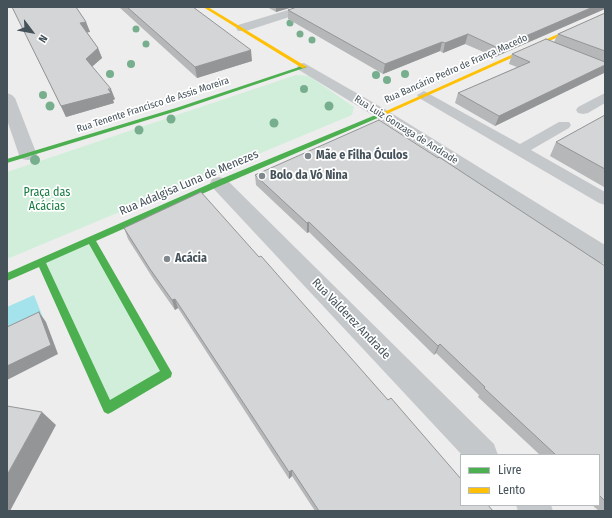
<!DOCTYPE html>
<meta charset="utf-8">
<style>
body{margin:0}
#map{position:relative;width:612px;height:518px;overflow:hidden;background:#eeeded;font-family:"Fira Sans Condensed",sans-serif}
canvas{display:block}
.frame{position:absolute;inset:0;border:8px solid #45525a;pointer-events:none}
.legend{position:absolute;left:460px;top:454px;width:140px;height:52px;box-sizing:border-box;background:#fff;border:1px solid #b5babd;margin:0;padding:5px 7px;list-style:none;font-size:12px;color:#45525a}
.legend li{display:flex;align-items:center;gap:8px;height:20px}
.legend b{width:20px;border:1px solid #b5babd}
.north{position:absolute;left:12px;top:12px;width:40px;height:40px;-webkit-text-stroke:3px #fff;paint-order:stroke;rotate:122deg;font-size:11px;font-weight:700;line-height:16px;text-align:center;color:#45525a}
.north::after{content:'';display:block;margin:auto;width:14px;height:18px;background:#45525a;clip-path:polygon(50% 0,100% 100%,50% 72%,0 100%)}
</style>
<div id="map">
<canvas width="612" height="518"></canvas>
<div class="frame"></div>
<ul class="legend">
<li><b style="height:5px;background:#4caf50"></b>Livre</li>
<li><b style="height:5px;background:#ffc107"></b>Lento</li>
</ul>
<div class="north">N</div>
</div>
<script>
const c = document.querySelector('canvas').getContext('2d');
c.lineJoin = 'round';
function fillPath(path, color) { c.fillStyle = color; c.fill(path, 'evenodd'); }
const toPath = rows => new Path2D(rows.map(r => 'M' + r).join(''));
function strokePath(path, color, width, dash) { c.strokeStyle = color; c.lineWidth = width; c.lineCap = dash ? 'butt' : 'round'; c.setLineDash(dash || []); c.stroke(path); }
function drawText(font, color, halo, rows, align = 'center') {
  c.font = font + ' "Fira Sans Condensed",sans-serif'; c.lineWidth = 3.5; c.setLineDash([]); c.textBaseline = 'middle'; c.strokeStyle = halo; c.fillStyle = color; for (const [text, x, y, turn = 0] of rows) {
    c.save(); c.translate(x, y); c.rotate((+turn || 0) * Math.PI / 180); c.textAlign = isNaN(turn) ? turn : align; if (halo) c.strokeText(text, 0, 0); c.fillText(text, 0, 0); c.restore();
  }
}
const green = toPath([
 [296,75,309,76,354,107,352,115,7,259,7,172],
 [91,239,167,373,108,408,41,262]
]);
const water = toPath([
 [34,295,44,320,7,337,7,307]
]);
const lane = toPath([
 [424,91,520,144,559,122,569,122,571,125,569,128,531,150,605,192,605,205,599,203,419,98,417,95,424,91],
 [605,93,605,103,588,113,583,114,578,113,576,110,578,107,605,93]
]);
const street = toPath([
 [298,7,316,7,314,9,246,31,238,31,236,28,238,25,298,7],
 [304,63,388,111,605,245,605,264,597,262,376,117,299,70,297,67,299,64,304,63],
 [7,93,12,95,15,98,37,155,34,159,28,160,22,159,19,155,7,120,7,93],
 [219,177,226,179,494,444,498,455,462,455,212,187,210,183,212,179,219,177],
 [516,505,551,505,553,511,518,511,516,505]
]);
const fast = toPath([
 [302,66,307,67,180,110,7,163,7,159,176,108,302,66],
 [378,114,381,116,380,117,222,185,96,241,172,373,171,377,112,412,108,414,104,412,39,267,7,281,7,273,216,181,378,114],
 [89,244,160,371,110,400,46,263,89,244]
]);
const slow = toPath([
 [203,7,208,7,307,67,302,68,203,7],
 [605,13,605,16,380,117,375,116,605,13]
]);
const trees = [
 [290,23,3.5],
 [136,29,3.5],
 [300,34,3.5],
 [312,40,3.5],
 [146,44,3.5],
 [131,64,4],
 [110,74,4],
 [405,74,4],
 [376,75,4],
 [387,80,4],
 [304,89,4],
 [43,95,4],
 [50,106,4.5],
 [329,106,4.5],
 [171,119,4.5],
 [274,123,4.5],
 [139,130,4.5],
 [35,160,5]
];
const wall = toPath([
 [12,7,76,7,86,22,90,32,87,32,98,48,102,58,92,67,115,99,113,100,114,103,66,117],
 [119,7,193,7,252,61,197,78],
 [267,7,293,7,276,12],
 [605,7,495,57,465,44,443,53,440,51,383,74,288,19,288,10],
 [605,13,605,71,604,73,495,126,455,103,458,93,517,67,509,64,512,54,554,42,558,34],
 [605,115,605,186,604,187,550,156,556,142],
 [255,175,605,266,605,511,599,511,592,505,599,505,599,455,540,455,478,397,479,395,436,353,434,355,309,232,307,233,256,185],
 [124,228,461,505,493,511,315,511,292,476,289,479,178,308,175,310,154,280,128,239]
]);
const shadedWall = toPath([
 [276,7,293,7,276,12],
 [593,7,605,7,605,9,495,57,498,48],
 [86,22,90,32,84,33,80,23],
 [468,34,465,44,443,53,445,43],
 [442,42,440,51,383,74,385,64],
 [98,48,102,58,89,69,86,59],
 [251,50,252,61,197,78,195,67],
 [605,65,605,71,604,73,495,126,499,116],
 [111,89,115,99,113,100,114,103,66,117,61,106],
 [309,222,309,232,307,233,307,223],
 [175,299,178,308,175,310,172,300],
 [39,312,46,322,58,354,7,380,7,366],
 [440,344,436,353,434,355,438,346],
 [42,412,56,425,10,511,7,511,7,475],
 [292,470,292,476,289,479,289,472]
]);
const building = toPath([
 [12,7,76,7,86,22,80,23,98,48,86,59,111,89,108,89,111,93,61,106,12,7],
 [127,7,193,7,251,50,195,67,127,7],
 [297,7,593,7,498,48,468,34,445,43,442,42,385,64,288,10,297,7],
 [605,13,605,51,558,34,605,13],
 [546,39,605,62,605,65,499,116,458,93,530,62,512,54,546,39],
 [605,115,605,169,556,142,605,115],
 [379,120,438,158,439,157,605,266,605,501,599,495,599,455,556,455,484,388,485,387,440,344,438,346,309,222,307,223,255,175,379,120],
 [201,192,259,257,261,256,388,400,391,398,461,479,461,505,488,505,493,511,319,511,292,470,289,472,175,299,172,300,150,269,124,228,201,192],
 [39,312,51,345,7,366,7,327,39,312],
 [7,406,42,412,7,475,7,406]
]);
const markers = [
 [308,156,4,"#80888d"],
 [262,176,4,"#80888d"],
 [167,259,4,"#80888d"]
];
const farStreetnames = [
 ["Rua Bancário Pedro de França Macedo",456,69,-24],
 ["Rua Tenente Francisco de Assis Moreira",153,105,-18],
 ["Rua Luiz Gonzaga de Andrade",406,130,32]
];
const poiNames = [
 ["Mãe e Filha Óculos",316,156],
 ["Bolo da Vó Nina",270,176],
 ["Acácia",175,259]
];
const streetNames = [
 ["Rua Adalgisa Luna de Menezes",189,183,-23],
 ["Rua Valderez Andrade",351,319,46]
];
const parkNames = [
 ["Praça das",47,193],
 ["Acácias",47,207]
];
fillPath(green, '#d1eeda');
fillPath(water, '#a5e3ec');
fillPath(lane, '#c5c8ca');
fillPath(street, '#c5c8ca');
fillPath(fast, '#4caf50');
fillPath(slow, '#ffc107');
c.fillStyle = '#77ae8e';
for (const [x, y, r] of trees) { c.beginPath(); c.arc(x, y, r, 0, 2 * Math.PI); c.fill(); }
fillPath(wall, '#b6b7b8');
fillPath(shadedWall, '#949596');
fillPath(building, '#d4d5d6');
strokePath(building, '#949596', 1);
for (const [x, y, r, color] of markers) { const dot = new Path2D(); dot.arc(x, y, r, 0, 2 * Math.PI); c.fillStyle = color; c.fill(dot); strokePath(dot, '#fff', 1.5); }
drawText('10px', '#45525a', '#fff', farStreetnames);
drawText('bold 12px', '#45525a', '#fff', poiNames, 'left');
drawText('12px', '#45525a', '#fff', streetNames);
drawText('12px', '#167b41', '#fff', parkNames);
</script>
